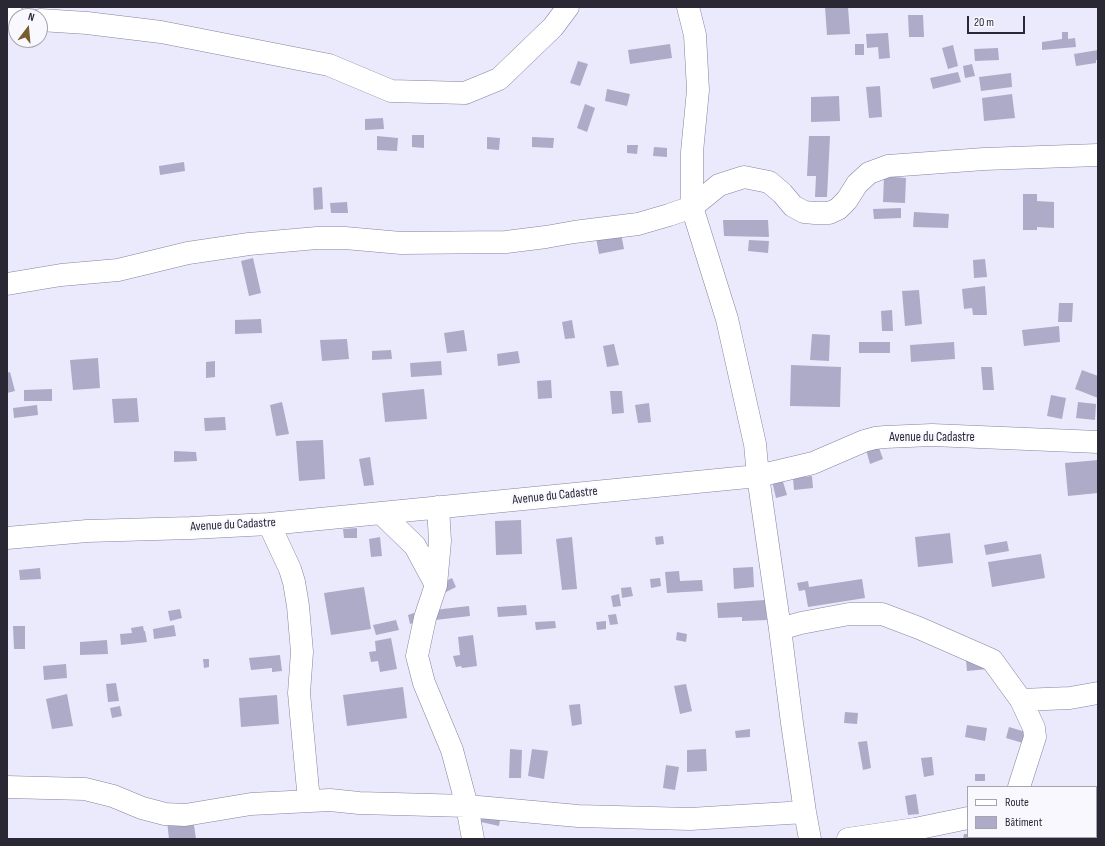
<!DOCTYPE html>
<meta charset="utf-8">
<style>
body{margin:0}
#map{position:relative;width:1105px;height:846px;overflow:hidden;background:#ebeafc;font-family:"Sofia Sans Condensed",sans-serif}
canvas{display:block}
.frame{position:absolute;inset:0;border:8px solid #292834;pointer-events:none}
.legend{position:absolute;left:967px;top:786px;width:130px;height:52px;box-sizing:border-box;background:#f9f8ff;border:1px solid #a6a5ae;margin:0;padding:5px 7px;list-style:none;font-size:12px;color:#292834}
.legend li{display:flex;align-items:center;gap:8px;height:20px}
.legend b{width:20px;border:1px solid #a6a5ae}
.north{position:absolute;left:8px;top:8px;width:40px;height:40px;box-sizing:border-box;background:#f9f8ff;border:1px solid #a6a5ae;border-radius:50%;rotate:16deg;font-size:11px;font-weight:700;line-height:16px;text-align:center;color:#292834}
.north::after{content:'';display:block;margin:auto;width:14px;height:18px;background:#785d2f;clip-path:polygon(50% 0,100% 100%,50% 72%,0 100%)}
.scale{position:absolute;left:967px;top:16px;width:58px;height:18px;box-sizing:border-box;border:2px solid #292834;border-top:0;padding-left:5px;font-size:12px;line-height:14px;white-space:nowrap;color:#292834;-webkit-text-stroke:3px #f9f8ff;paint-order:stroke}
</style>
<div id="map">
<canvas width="1105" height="846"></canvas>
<div class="frame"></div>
<ul class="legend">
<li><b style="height:5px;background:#fff"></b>Route</li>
<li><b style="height:11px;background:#adabc8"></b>Bâtiment</li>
</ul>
<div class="north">N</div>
<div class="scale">20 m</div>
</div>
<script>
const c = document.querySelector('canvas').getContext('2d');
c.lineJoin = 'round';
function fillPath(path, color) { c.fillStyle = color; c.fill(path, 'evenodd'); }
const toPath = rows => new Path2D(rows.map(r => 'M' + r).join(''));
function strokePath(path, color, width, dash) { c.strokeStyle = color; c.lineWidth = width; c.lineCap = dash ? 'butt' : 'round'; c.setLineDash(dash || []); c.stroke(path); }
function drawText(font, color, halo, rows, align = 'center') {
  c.font = font + ' "Sofia Sans Condensed",sans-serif'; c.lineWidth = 4; c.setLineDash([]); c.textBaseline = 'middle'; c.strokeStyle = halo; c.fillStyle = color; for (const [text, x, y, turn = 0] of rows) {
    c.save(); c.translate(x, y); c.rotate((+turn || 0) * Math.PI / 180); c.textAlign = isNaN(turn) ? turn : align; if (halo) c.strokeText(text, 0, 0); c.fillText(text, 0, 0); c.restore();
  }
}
const building = toPath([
 [825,7,848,7,850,34,827,35],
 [908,15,923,15,924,37,909,37],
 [1062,32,1068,32,1068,39,1075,38,1076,47,1042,50,1042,42,1062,39],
 [888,33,890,58,879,59,878,47,867,48,866,34],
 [670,44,672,58,630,64,628,50],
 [855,44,864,44,864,55,855,55],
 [953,45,958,66,948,69,942,48],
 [998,48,999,60,975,61,974,49],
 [1098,50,1098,60,1096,60,1096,63,1076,66,1074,54],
 [578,61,588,64,580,86,570,83],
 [972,64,975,76,965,78,963,66],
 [958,72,961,82,933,89,930,78],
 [1011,73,1012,87,981,91,979,77],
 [880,86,882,117,869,118,866,87],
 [607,89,630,94,627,106,605,101],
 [1012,94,1015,118,984,121,982,98],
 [839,96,840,121,811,122,811,97],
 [585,104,595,108,587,132,577,128],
 [383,118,384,129,365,130,365,119],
 [412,135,424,135,424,148,412,147],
 [377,136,398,138,397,151,377,150],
 [809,136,830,136,827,197,815,197,816,176,807,176],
 [487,137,500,138,499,150,487,149],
 [532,137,554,138,553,148,532,147],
 [627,145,638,145,637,154,627,153],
 [654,147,667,148,667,157,653,156],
 [184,162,185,171,160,175,159,166],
 [884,176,906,178,905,203,883,202],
 [322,187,323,209,314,210,313,188],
 [1023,194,1037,194,1037,201,1054,202,1054,228,1037,227,1037,230,1023,230],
 [347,202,348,213,331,213,330,203],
 [901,208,901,218,874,219,873,209],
 [914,212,949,214,948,228,913,227],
 [723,220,768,220,769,237,724,236],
 [620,228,624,249,599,254,595,232],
 [749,240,769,241,768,253,748,251],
 [253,258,261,293,249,296,241,261],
 [985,259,987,277,974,278,973,260],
 [985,286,987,315,973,315,972,308,964,309,962,289],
 [919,290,922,324,905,326,902,291],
 [1059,303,1073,303,1072,322,1058,322],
 [892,310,893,331,882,331,881,311],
 [261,319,262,333,235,334,235,320],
 [572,320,575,338,565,339,562,322],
 [1059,326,1060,342,1024,346,1022,330],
 [464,330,467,351,447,353,444,333],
 [812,334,830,335,829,361,810,360],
 [347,339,349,359,322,361,320,340],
 [859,342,890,342,890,353,859,353],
 [954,342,955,359,911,362,910,345],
 [614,344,619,365,607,367,603,346],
 [391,350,392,359,372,360,372,351],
 [518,351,520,363,498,366,497,354],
 [98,358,100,388,73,390,70,360],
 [215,361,215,377,206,378,206,362],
 [441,361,442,375,411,377,410,363],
 [791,365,841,367,840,407,790,406],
 [981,367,992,367,994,390,983,390],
 [1082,370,1098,376,1098,398,1075,389],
 [10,372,15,391,7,393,7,373],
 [551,380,552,398,538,399,537,381],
 [52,389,52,401,24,401,24,390],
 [424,389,427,419,385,422,382,393],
 [610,391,622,391,624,413,612,414],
 [1051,395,1066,398,1062,419,1047,416],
 [137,398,139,422,114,423,112,399],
 [282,402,289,434,276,436,270,405],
 [1078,402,1096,404,1095,420,1076,418],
 [649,403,651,422,638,423,635,405],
 [37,405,38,415,14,418,13,408],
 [225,417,226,430,205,431,204,418],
 [323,440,325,479,299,481,296,441],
 [877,442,883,459,870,464,865,446],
 [174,451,196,452,197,461,174,462],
 [370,457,374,485,364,486,359,459],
 [1098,460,1098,493,1068,496,1065,463],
 [781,475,787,495,776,498,771,477],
 [812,476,813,488,794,490,793,478],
 [521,520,522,554,496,555,495,521],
 [357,528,357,538,344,538,343,529],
 [950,533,953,563,918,567,915,537],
 [663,536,664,544,656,545,655,537],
 [380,537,382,556,371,557,369,539],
 [572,537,577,589,562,590,556,539],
 [1007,541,1009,551,986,555,984,545],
 [1041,554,1045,578,992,587,988,562],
 [753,567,754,587,734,589,733,568],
 [40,568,41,579,20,580,19,570],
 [679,571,680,581,702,580,703,591,667,593,665,572],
 [452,578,456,587,446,592,441,583],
 [660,578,661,586,651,588,650,579],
 [862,579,865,598,808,607,805,590,799,591,797,583,808,581,809,587],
 [364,587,371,629,331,635,324,593],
 [631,587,633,596,622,598,621,588],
 [619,594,621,606,613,607,611,596],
 [765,600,767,620,742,621,742,617,718,618,717,603],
 [526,605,527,615,498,617,497,607],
 [469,606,470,616,435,620,434,610],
 [180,609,182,618,170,621,168,611],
 [414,613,417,622,410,624,408,615],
 [616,614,618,624,610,625,608,615],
 [396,620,399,630,376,635,373,625],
 [555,621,556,628,536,630,535,622],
 [606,621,606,629,597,630,596,622],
 [174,625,176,636,154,639,153,629],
 [13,626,25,626,25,649,14,649],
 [143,626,144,631,145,631,147,642,121,645,120,634,132,633,131,628],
 [677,632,687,634,686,642,676,640],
 [473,635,477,666,462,668,461,666,456,667,453,656,460,655,458,637],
 [391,638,397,669,380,672,378,661,371,662,369,652,376,651,375,641],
 [107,640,108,654,80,655,80,642],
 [280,655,282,671,272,672,272,668,251,670,249,658],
 [203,659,209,659,209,667,204,668],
 [966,660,988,669,967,671],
 [66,664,67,678,44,680,43,666],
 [116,683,119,701,108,702,106,684],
 [686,684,692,711,680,714,674,686],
 [403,687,407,718,347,726,343,695],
 [67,694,73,726,52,729,46,699],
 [277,695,279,724,241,727,239,698],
 [580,704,582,724,572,726,569,705],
 [120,706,122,716,112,718,110,708],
 [845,712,858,713,857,724,844,723],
 [967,725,987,728,985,741,965,737],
 [1009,727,1029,733,1026,744,1006,738],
 [750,729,750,737,736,738,735,731],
 [867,741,871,768,863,770,858,742],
 [510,749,522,750,521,778,509,778],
 [532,749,548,751,544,779,528,776],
 [706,749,707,771,687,772,687,750],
 [932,757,934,775,924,777,921,758],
 [666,765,679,767,675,790,663,788],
 [975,774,985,774,985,781,975,781],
 [916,794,919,814,908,815,905,796],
 [483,810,501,814,499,826,481,822],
 [193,818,196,839,169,839,167,821],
 [964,834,968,834,968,837,983,837,983,839,963,839]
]);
const path = toPath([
 [991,837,991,839]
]);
const minor = toPath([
 [688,7,695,35,698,90,692,152,692,207,727,319,755,444,758,476,780,629],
 [7,17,16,18],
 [40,20,87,23,161,32,329,65,391,91,465,93,499,79,553,27,568,7],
 [7,284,61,275,118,270,188,253,249,244,317,238,345,238,401,243,506,242,546,237,574,232,638,224,669,215,692,207,719,185,744,177,769,182,782,193,793,206,804,212,815,213,829,213,838,209,847,200,857,184,869,173,888,166,984,159,1098,155],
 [438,507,440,541,436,585,425,618,417,656,424,683,452,750,467,806,473,839],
 [381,513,415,546,436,585],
 [269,524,290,569,294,582,298,606,302,652,299,693,309,801],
 [7,538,87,531,191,528,269,524,758,476,813,463,864,441,875,438,885,437,932,435,1098,442],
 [7,787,85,789,113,796,142,808,165,814,185,815,251,804,330,800,359,803,467,806,578,816,690,819,805,812],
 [1019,787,1035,737,1034,728,1021,700],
 [810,839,805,812,792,723,780,629,801,623,849,614,882,614,919,628,992,660,1021,700,1070,698,1098,693],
 [848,839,915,829,968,818]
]);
const streetNames = [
 ["Avenue du Cadastre",932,438],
 ["Avenue du Cadastre",555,496,-6],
 ["Avenue du Cadastre",233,525,-3]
];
fillPath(building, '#adabc8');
strokePath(minor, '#85839f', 23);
strokePath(path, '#81808f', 2.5, [3, 2]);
strokePath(minor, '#fff', 22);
drawText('13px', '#292834', '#f9f8ff', streetNames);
</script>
